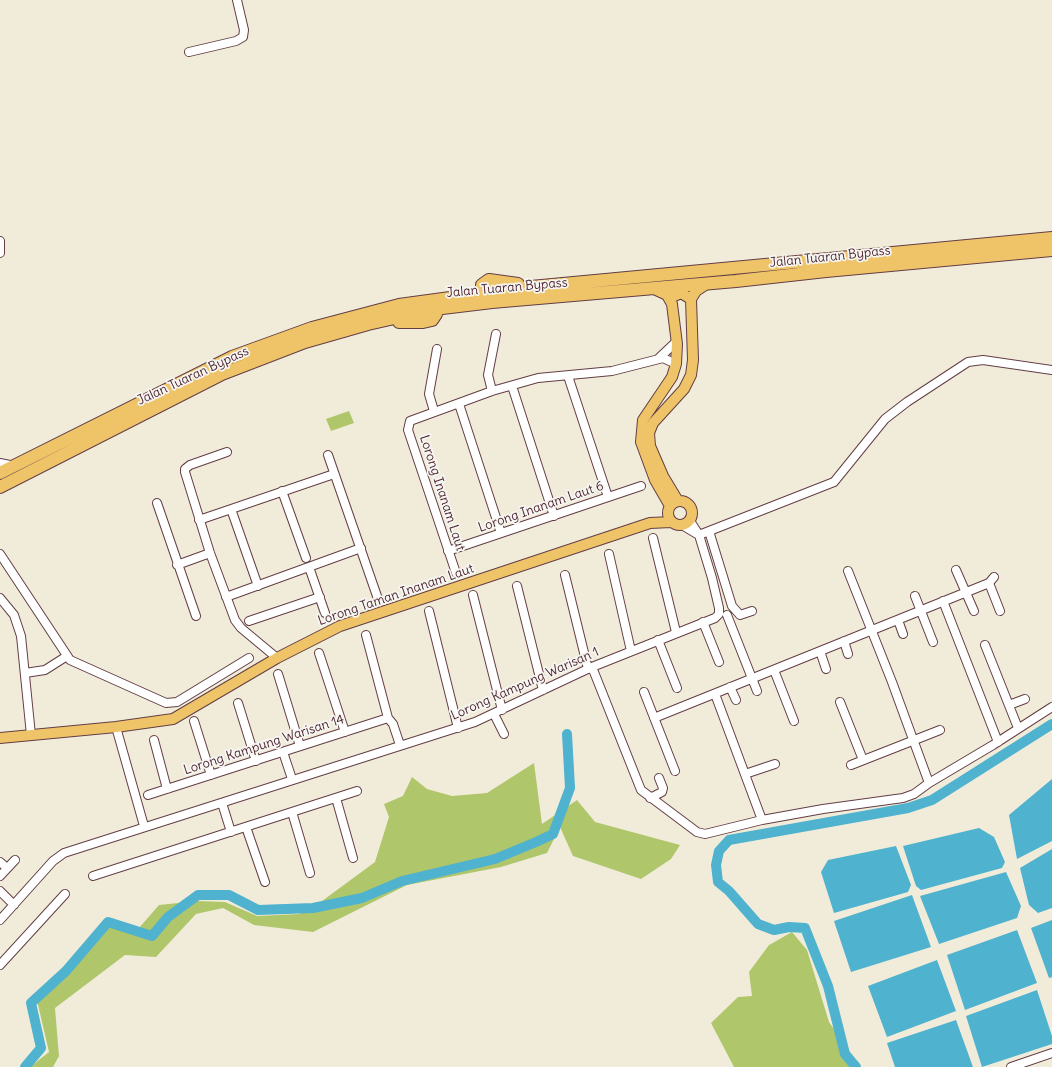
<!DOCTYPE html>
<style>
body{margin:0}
canvas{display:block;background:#f1ecda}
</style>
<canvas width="1052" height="1067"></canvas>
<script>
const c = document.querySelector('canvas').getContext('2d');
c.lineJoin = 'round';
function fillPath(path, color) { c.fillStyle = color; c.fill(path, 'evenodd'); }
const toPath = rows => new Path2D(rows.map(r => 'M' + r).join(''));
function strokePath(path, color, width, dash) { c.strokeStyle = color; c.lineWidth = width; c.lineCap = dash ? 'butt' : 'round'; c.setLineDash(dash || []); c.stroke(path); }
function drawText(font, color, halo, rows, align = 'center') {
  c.font = font + ' Delius,sans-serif'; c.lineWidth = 3.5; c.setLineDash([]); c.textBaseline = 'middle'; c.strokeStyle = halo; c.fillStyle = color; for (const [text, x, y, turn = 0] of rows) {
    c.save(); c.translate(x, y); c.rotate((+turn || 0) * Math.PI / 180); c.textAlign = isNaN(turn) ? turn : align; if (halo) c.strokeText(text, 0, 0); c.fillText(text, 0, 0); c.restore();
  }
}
const green = toPath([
 [349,411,354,423,331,431,326,419],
 [534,763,542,824,577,800,595,822,680,845,671,859,641,879,573,856,560,827,547,853,501,867,407,885,313,932,254,925,223,908,196,914,156,957,125,955,55,1008,59,1056,53,1067,30,1067,49,1052,36,996,53,980,67,976,109,928,139,928,159,905,197,901,225,902,257,916,299,914,318,904,375,862,389,817,384,804,403,796,412,777,427,789,452,796,487,793],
 [792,932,807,950,829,1022,857,1062,852,1067,734,1067,711,1023,738,997,752,996,749,972,769,945]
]);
const water = toPath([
 [1052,779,1052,841,1017,859,1009,815],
 [979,828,994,837,1005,862,1002,868,921,890,916,886,903,846],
 [896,846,911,885,908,892,834,913,821,872,828,860],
 [1052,849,1052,908,1038,913,1029,905,1020,868],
 [1006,872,1021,906,1017,918,939,944,920,896],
 [912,895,931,947,851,972,834,921],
 [1052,920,1052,977,1049,978,1031,928],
 [1017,930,1037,983,965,1010,947,955],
 [937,960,956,1011,887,1037,868,986],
 [1037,990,1052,1036,1052,1044,982,1067,966,1016],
 [956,1020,973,1067,895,1067,887,1043]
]);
const river = toPath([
 [25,1067,41,1048,31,1003,66,971,108,922,152,936,168,917,198,895,229,895,258,910,313,908,362,898,402,881,495,859,536,842,553,834,570,788,567,734],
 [856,1067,845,1054,828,986,805,928,789,927,774,930,758,924,729,891,718,882,716,865,719,851,729,840,908,808,932,800,1052,724]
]);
const minor = toPath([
 [189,52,236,41,243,37,244,30,237,0],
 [0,241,0,253],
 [658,359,677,341],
 [568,376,608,497],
 [512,386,554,516],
 [492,391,488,375,496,334],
 [459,404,501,533],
 [434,411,429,394,437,349],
 [227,452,190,465,185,469,185,472,210,553,235,620,241,628,277,658],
 [328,455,378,599],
 [0,463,15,466],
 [282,491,306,558],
 [157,503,196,616],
 [231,509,258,586],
 [199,520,334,474],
 [682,525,697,534],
 [709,531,732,606,740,615,752,611],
 [699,535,834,482,885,419,907,402,968,362,983,360,1052,370],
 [653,538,676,632],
 [448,551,641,486],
 [0,554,70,660,166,703,177,702,249,658],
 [609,554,631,651],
 [177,565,210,553],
 [309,567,325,613],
 [956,570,974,611],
 [848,571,892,682,929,783],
 [456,573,408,430,410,421,492,391,538,378,612,371,663,358,676,364],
 [565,575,588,669],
 [989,583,1000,611],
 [517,586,543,690],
 [473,595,502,710],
 [915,596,933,642],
 [226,597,361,548],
 [0,598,14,615,21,636,31,735],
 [943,601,998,742],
 [429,611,458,728],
 [727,615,757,691],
 [898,620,903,634],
 [249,621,320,597],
 [703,622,719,662],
 [366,635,388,718,393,724,400,745],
 [658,640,677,688],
 [844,641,848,654],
 [985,645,1018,728],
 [820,651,826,669],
 [319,653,345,732],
 [592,667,641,790,697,832,705,834,762,820,823,809,903,798,914,794,929,783,993,745,1052,707],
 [774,670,794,721],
 [25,673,45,670,67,656],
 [278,674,300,746],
 [730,687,736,700],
 [644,692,675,771],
 [715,694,762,820],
 [840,702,863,760],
 [238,703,256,761],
 [1009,705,1025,699],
 [494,714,504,734],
 [654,718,989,583,994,577],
 [194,721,211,775],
 [116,727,144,826],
 [154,740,167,789],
 [283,752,292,779],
 [851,765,940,730],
 [745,774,775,764],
 [148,795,388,718],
 [336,798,353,858],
 [650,798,662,792,663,788,659,778],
 [222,803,231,832],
 [292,812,310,873],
 [246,827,265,882],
 [0,862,7,868],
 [0,876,15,860],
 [93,876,357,791],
 [0,891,14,905],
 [0,920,53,861,64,853,475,722,592,667,715,618,719,614,719,608,712,578,699,535,690,521],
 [0,965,65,894],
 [1011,1067,1052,1053]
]);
const major = toPath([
 [654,289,667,295,672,304,677,344,676,364,672,377,643,420,641,442,655,480,670,506],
 [670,298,681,293,691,299],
 '668 513a12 12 0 1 1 24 0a12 12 0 1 1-24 0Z',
 [678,501,663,476,650,446,649,433,653,423,684,389,691,375,693,360,691,299,696,291,708,283],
 [0,738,116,727,173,719,277,658,340,626,650,523,671,522]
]);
const highway = toPath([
 [487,297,483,292,482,285,489,280,518,284],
 [399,322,423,322,432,320,436,314,432,307,428,306],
 [0,473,232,357,312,328,399,305,531,287,1052,238],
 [0,487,222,374,305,342,368,324,434,309,492,302,736,281,826,271,1052,250]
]);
const streetNames = [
 ["Jalan Tuaran Bypass",830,257,-6],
 ["Jalan Tuaran Bypass",507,288,-5],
 ["Jalan Tuaran Bypass",193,376,-25],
 ["Lorong Inanam Laut",442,493,72],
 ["Lorong Inanam Laut 6",541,507,-19],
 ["Lorong Taman Inanam Laut",396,595,-19],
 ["Lorong Kampung Warisan 1",525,684,-24],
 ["Lorong Kampung Warisan 14",264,745,-18]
];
fillPath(green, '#b0c66b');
fillPath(water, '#4fb2ce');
strokePath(river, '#4fb2ce', 10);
strokePath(minor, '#633e45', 10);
strokePath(major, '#633e45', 12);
strokePath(highway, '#633e45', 14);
strokePath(minor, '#fff', 8);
strokePath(major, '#efc469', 10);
strokePath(highway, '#efc469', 12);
drawText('13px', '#4a1f2b', '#f6f6f2', streetNames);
</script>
